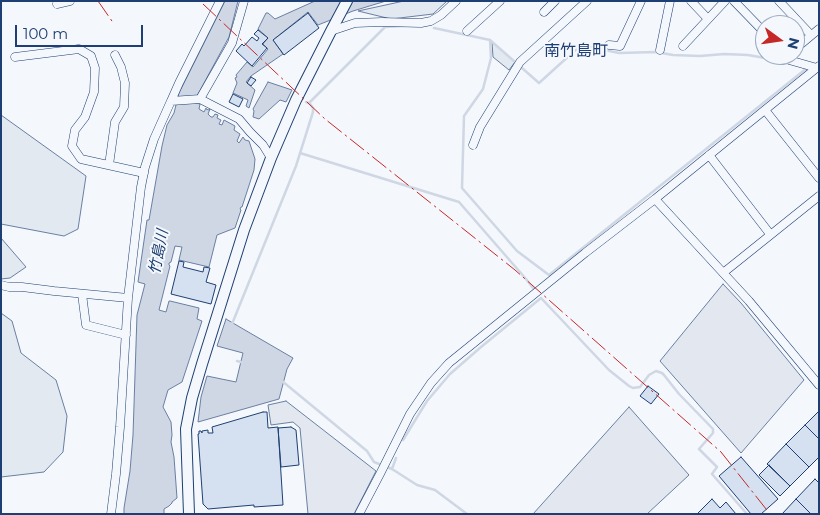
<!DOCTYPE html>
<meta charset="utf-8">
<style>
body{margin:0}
#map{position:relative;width:820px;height:515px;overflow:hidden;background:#f4f7fb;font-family:Montserrat,sans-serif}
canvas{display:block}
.frame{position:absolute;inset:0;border:2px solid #1d3f73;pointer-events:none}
.north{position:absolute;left:755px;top:15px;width:50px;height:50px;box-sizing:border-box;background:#f4f7fb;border:1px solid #9eadc5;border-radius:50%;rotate:104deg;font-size:14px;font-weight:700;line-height:20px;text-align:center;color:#1d3f73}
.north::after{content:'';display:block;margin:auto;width:18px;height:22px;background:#c62828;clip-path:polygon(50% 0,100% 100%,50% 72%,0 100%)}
.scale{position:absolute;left:15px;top:25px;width:128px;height:22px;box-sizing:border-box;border:2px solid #1d3f73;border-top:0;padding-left:6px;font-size:15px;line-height:18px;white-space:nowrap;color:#1d3f73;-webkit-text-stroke:4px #f4f7fb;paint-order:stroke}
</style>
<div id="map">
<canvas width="820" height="515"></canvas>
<div class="frame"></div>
<div class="north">N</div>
<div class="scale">100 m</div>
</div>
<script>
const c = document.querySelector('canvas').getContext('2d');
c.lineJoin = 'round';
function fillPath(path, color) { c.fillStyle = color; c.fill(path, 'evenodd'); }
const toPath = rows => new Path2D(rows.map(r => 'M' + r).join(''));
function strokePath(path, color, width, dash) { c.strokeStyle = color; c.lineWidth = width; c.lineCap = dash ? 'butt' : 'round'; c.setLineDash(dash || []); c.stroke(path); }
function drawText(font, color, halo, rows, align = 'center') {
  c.font = font + ' Montserrat,"Noto Sans JP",sans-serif'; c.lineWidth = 4; c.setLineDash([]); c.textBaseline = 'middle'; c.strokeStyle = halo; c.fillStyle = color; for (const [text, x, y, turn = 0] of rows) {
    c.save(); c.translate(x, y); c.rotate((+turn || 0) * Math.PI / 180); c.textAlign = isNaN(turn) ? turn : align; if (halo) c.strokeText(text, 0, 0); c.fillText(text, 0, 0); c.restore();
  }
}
const green = toPath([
 [404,1,447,1,433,14,391,19,358,11,404,1],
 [492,42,515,62,509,70,493,57,492,42],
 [1,115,86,176,78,229,64,236,1,224,1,115],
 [1,238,26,267,10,278,1,279,1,238],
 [1,313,12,321,21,353,56,380,67,416,63,452,44,472,1,477,1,313]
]);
const parking = toPath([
 [723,284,741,303,804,380,741,453,660,361,723,284],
 [286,401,376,471,354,514,308,514,300,428,293,422,271,425,268,405,286,401],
 [629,407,689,475,647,514,533,514,629,407]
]);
const water = toPath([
 [225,1,238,1,229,37,198,94,195,103,200,104,199,109,204,112,206,108,206,109,209,110,210,109,208,114,211,117,213,117,215,114,218,115,217,118,221,120,219,124,222,125,224,120,235,126,234,130,240,134,237,141,239,143,243,137,245,140,249,141,255,159,254,170,242,207,241,207,240,209,241,210,235,228,217,235,209,267,179,260,182,247,175,246,171,262,169,263,169,265,170,266,159,310,166,312,169,301,170,301,199,308,197,319,202,321,182,382,168,390,163,407,171,422,172,435,171,442,174,457,177,498,172,502,172,503,169,506,164,509,164,514,124,514,124,508,130,471,133,435,137,315,145,284,138,282,147,220,149,220,162,146,167,125,174,113,179,93,225,1],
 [315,1,386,1,353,11,318,25,308,12,273,40,283,54,251,76,246,82,255,90,249,108,246,106,248,100,233,93,237,83,235,78,237,77,236,75,247,62,253,67,268,49,263,44,268,38,258,29,266,13,268,13,275,19,315,1],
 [268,82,292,90,286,102,280,100,259,119,253,117,254,111,253,109,268,82],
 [226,319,293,358,287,369,279,399,198,422,201,397,207,376,236,382,243,353,217,346,226,319]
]);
const stream = toPath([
 [434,28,490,40,515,62],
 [490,40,491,58,483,89,464,116,462,188,517,251,549,275,807,68],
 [522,68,539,83,581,45,619,53,656,52,673,55,700,56,724,54,748,55,788,62],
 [309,103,385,27,404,26],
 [300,153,459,202,526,279,533,288],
 [232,324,296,166,313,112,313,108,310,104,306,102],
 [237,361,244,363],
 [282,381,367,451,374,462,392,469,417,485,435,490,467,514],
 [403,440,427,401,450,374,481,347,541,298,609,370,629,386,633,388,640,387,649,375,656,371,662,373,664,375,679,394,713,429,713,433,699,449,717,467,712,474,747,514],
 [392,469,396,458]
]);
const building = toPath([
 [308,13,319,28,284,55,273,40,308,13],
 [258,30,268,38,262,44,267,48,252,66,236,51,242,44,244,46,252,37,257,41,259,38,254,34,258,30],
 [251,77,256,80,251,86,247,83,251,77],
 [233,94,243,99,239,107,229,102,233,94],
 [179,261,184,262,183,267,203,272,204,267,210,268,206,282,216,285,211,304,171,294,179,261],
 [648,386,659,394,651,404,640,396,648,386],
 [819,411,819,439,805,425,819,411],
 [263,412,267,412,268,428,278,427,283,505,254,507,254,505,208,509,203,504,198,434,199,434,199,431,201,431,202,433,202,431,208,430,208,433,213,433,212,427,263,412],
 [805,425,819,439,819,457,809,467,786,444,805,425],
 [291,427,296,430,299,465,281,467,278,428,291,427],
 [786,444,809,467,790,486,767,464,786,444],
 [741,457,778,499,761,514,751,514,719,476,741,457],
 [769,465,790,486,780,496,759,475,769,465],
 [815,479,819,483,819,514,811,514,796,499,815,479],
 [712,499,720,508,726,502,736,514,697,514,712,499],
 [796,499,811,514,782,514,796,499]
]);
const minor = toPath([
 [220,1,179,83,171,101,200,99,239,119,250,132,263,145,271,158],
 [691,1,708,19],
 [734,1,765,33],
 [779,1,811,35],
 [57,4,70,1],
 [544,12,555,1],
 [331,31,355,23,382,22,421,23,431,21,441,15,456,1],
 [467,31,500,1],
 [609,45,620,46,641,1],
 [683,46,725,1],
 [795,49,819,29],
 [660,50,670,1],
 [788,56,789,60,817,68],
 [15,57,79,49,91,56,95,68,94,92,85,117,75,130,72,146,81,159,144,173],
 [200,99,232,43,244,1],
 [765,110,819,178],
 [473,145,480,127,520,62,587,1],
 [709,155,770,234],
 [109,165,115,122,124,107,125,83,121,67,115,55],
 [655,199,749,301,819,385],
 [723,273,819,196],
 [1,285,9,287,22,287,54,291,128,298],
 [82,294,86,325,126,335],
 [111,514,116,474,120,427,128,298,141,187,145,167,154,139,171,101],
 [359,514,380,474,410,414,431,383,449,363,585,253,655,199,819,66]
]);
const tertiary = toPath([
 [189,514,186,429,192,398,202,364,244,230,271,158,296,100,331,31,347,1]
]);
const power = toPath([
 [98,1,114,24],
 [203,4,325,119,515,270,721,452,770,514]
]);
const waterNames = [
 ["竹島川",159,252,-79]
];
const quarterNames = [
 ["南竹島町",576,51]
];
fillPath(green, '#e3e9f0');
strokePath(green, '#687fa3', 1);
fillPath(parking, '#e3e8f0');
strokePath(parking, '#687fa3', 1);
fillPath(water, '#cfd7e4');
strokePath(water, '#687fa3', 1);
strokePath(stream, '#cfd7e4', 2.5);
fillPath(building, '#d5e0f0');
strokePath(building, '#1d3f73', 1);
strokePath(minor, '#1d3f73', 9);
strokePath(tertiary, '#1d3f73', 12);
strokePath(minor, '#f4f7fb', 8);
strokePath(tertiary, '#f4f7fb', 10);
strokePath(power, '#c62828', 1, [18, 4, 2.5, 4]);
drawText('italic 15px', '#1d3f73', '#f4f7fb', waterNames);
drawText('16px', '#1d3f73', '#f4f7fb', quarterNames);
</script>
